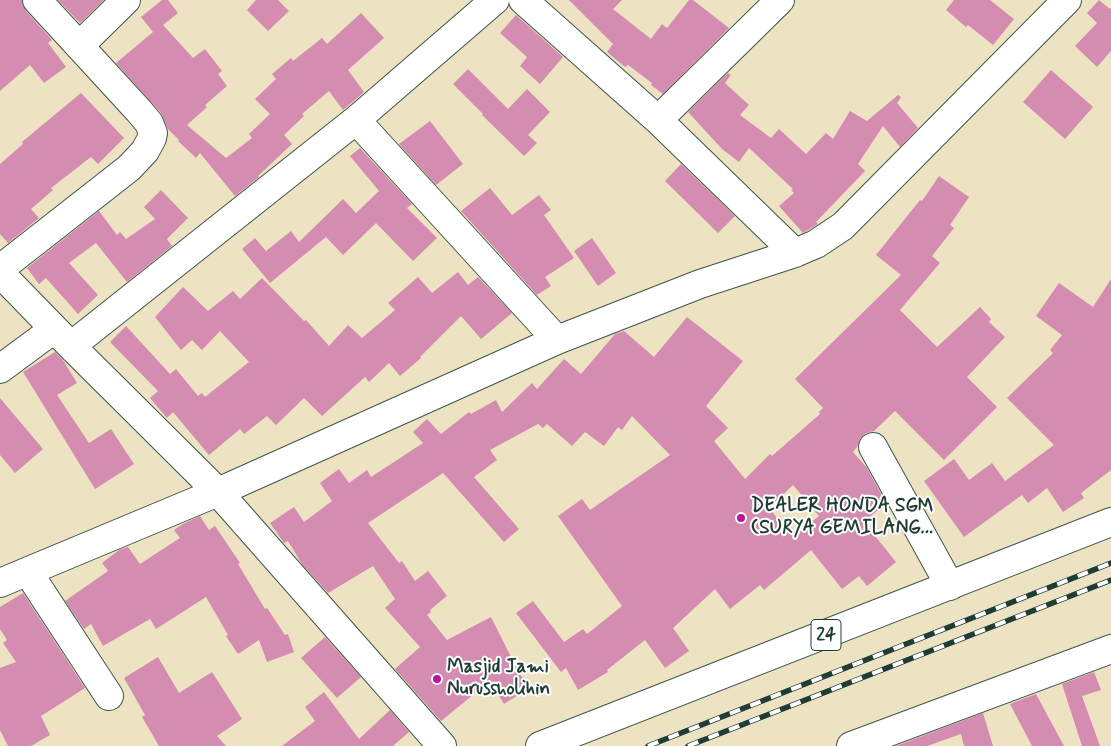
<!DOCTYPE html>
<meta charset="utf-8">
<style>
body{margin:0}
canvas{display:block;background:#ede2c2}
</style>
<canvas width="1111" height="746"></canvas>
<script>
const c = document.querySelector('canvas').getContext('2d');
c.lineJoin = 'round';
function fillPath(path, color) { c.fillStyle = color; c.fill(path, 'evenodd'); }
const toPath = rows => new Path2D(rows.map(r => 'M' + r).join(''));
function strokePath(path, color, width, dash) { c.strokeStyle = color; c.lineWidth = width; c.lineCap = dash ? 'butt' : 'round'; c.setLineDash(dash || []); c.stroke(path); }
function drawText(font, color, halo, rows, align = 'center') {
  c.font = font + ' Mynerve,sans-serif'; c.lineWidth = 4; c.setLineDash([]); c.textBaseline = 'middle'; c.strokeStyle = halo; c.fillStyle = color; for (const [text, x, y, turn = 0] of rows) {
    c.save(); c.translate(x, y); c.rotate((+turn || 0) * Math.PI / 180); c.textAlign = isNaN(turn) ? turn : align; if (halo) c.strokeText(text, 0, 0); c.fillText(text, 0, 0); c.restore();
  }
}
const building = toPath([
 [0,0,22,0,26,11,52,40,48,43,66,67,44,83,30,65,0,91],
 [58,0,104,0,80,23],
 [162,0,168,0,178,13,163,25,193,58,205,49,222,71,218,74,227,86,205,105,207,107,187,125,226,158,252,138,249,134,270,114,255,99,276,79,272,74,291,58,293,61,322,38,327,44,361,13,384,38,348,70,364,92,343,110,329,91,302,114,304,116,284,135,292,144,258,176,259,177,235,196,200,153,196,158,178,141,179,140,168,129,161,113,116,63,153,32,141,17],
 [256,0,278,0,289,11,268,31,247,10],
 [569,0,622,0,613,9,651,39,662,24,667,28,689,0,693,0,729,28,663,94,651,85,652,83,628,65,625,67,607,52,613,44],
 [954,0,990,0,1014,19,993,45,968,25,966,27,946,10],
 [1099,0,1110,9,1111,8,1111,51,1097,67,1075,46,1097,23,1087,13],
 [516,15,563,57,540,84,520,66,527,57,500,33],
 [468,69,508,109,527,89,550,112,528,135,537,143,524,156,482,115,483,114,453,84],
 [1051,70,1093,107,1065,139,1023,102],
 [728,73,731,75,725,83,749,105,740,115,771,138,779,129,806,154,826,133,833,139,850,111,867,121,898,95,901,97,897,103,918,128,900,147,883,126,858,164,865,171,816,222,818,224,803,233,779,206,794,193,791,190,793,189,749,148,739,162,722,149,688,112],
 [81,93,124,138,98,164,91,157,51,188,53,190,31,209,39,218,8,243,0,234,0,164,23,144,22,142],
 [430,121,463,164,436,185,399,144],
 [360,148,412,204,407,208,437,238,413,261,376,223,343,255,326,237,270,283,242,249,255,238,266,251,291,231,299,242,343,199,356,213,379,191,350,156],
 [681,164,735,216,718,233,665,181],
 [939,176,969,197,950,225,954,228,932,256,940,263,900,310,937,347,980,307,991,319,989,322,1005,337,967,377,997,407,944,460,895,411,874,431,866,433,860,439,857,447,853,452,867,468,886,503,864,522,896,562,867,586,859,576,842,589,811,550,764,590,760,585,730,609,715,589,673,628,689,651,665,668,645,640,607,670,608,672,578,690,566,668,561,672,516,613,533,601,564,642,583,629,587,634,622,606,558,516,582,499,590,510,670,455,632,416,622,430,618,427,604,446,585,432,572,446,547,424,543,428,538,424,490,450,497,460,474,477,519,529,504,542,443,473,368,523,399,563,402,561,415,581,428,571,447,596,430,610,431,612,427,615,447,640,491,617,511,657,510,658,529,688,504,704,490,681,441,721,395,669,420,647,385,608,395,599,373,566,328,593,302,564,288,541,284,543,270,523,294,507,304,522,332,501,320,483,339,469,349,483,367,470,371,477,423,443,413,432,427,419,441,434,469,412,471,414,496,400,502,412,532,383,537,389,564,359,581,374,615,334,624,331,654,357,687,317,743,361,706,406,728,428,714,441,745,479,770,454,772,456,820,414,819,412,823,408,795,379,901,275,876,255,920,200,922,201],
 [793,485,819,516,793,537,769,508],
 [490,188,512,215,539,195,551,210,544,215,574,258,545,277,551,286,537,295,461,211],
 [161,190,188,218,167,239,172,246,127,282,96,243,69,263,98,295,78,314,46,278,39,284,27,268,99,211,117,235,120,232,126,239,155,219,144,207],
 [592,238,616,273,598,286,574,251],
 [458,272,468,285,478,277,512,313,481,339,461,316,420,357,421,358,400,376,389,363,369,382,365,377,322,416,304,398,276,425,267,416,244,434,240,429,209,455,173,412,167,418,150,398,158,391,110,342,126,326,170,374,176,369,198,396,202,393,205,397,249,362,220,331,202,350,192,340,181,350,155,317,183,287,208,311,233,291,240,299,262,278,304,321,306,320,329,346,348,325,362,338,395,310,388,303,418,277,432,293],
 [1111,279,1111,470,1081,493,1084,498,1063,512,1047,488,1028,503,1022,495,964,537,924,481,954,459,969,480,992,463,1005,481,1054,445,1007,398,1053,353,1050,350,1062,335,1036,316,1059,283,1093,307],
 [55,352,63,360,77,383,57,395,89,443,111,429,134,464,95,489,23,372],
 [0,398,43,449,15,473,0,455],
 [200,516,209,530,215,526,240,563,238,564,265,609,267,608,285,635,288,634,294,652,267,662,259,640,238,654,226,636,228,635,206,597,156,629,150,619,103,646,91,624,84,629,65,601,108,571,102,563,119,550,128,547,140,564,180,538,174,530,183,524],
 [23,593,85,688,41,716,50,735,31,746,8,746,0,730,0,668,16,662,3,643,7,640,0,629,0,607],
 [325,637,361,677,337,698,301,658],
 [158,657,179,693,212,672,242,719,217,736,226,746,159,746,142,717,145,715,124,678],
 [1094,672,1101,690,1082,696,1100,746,1082,746,1062,684],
 [324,692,359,739,390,710,409,732,393,746,282,746,315,721,305,707],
 [1036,694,1064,746,1032,746,1010,704],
 [983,713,993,746,964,746,961,734,927,746,896,746]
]);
const minor = toPath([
 [523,0,658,120,795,253],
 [79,46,126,0],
 [356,120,557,340],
 [658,120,780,0],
 [0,269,129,168,145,151,152,138,153,133,149,123,139,111,37,0],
 [0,273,71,346,218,492,442,746],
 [71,346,356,120,495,0],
 [0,369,54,329],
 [873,447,950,586],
 [28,572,109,696],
 [0,583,218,492,557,340,700,284,795,253,816,244,843,226,1067,0],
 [851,746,1111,649]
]);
const highway = toPath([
 [540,746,1111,522]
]);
const rail = toPath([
 [648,746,1111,563],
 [688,746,1111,580]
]);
const markers = [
 [741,518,5,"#b5179e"],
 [437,679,5,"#b5179e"]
];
const shields = [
 [826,635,30]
];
const shieldNames = [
 ["24",826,635]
];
const poiNames = [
 ["DEALER HONDA SGM",751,507],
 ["(SURYA GEMILANG…",751,529],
 ["Masjid Jami",447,668],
 ["Nurussholihin",447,690]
];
fillPath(building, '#d48cb1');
strokePath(minor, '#3e5649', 30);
strokePath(highway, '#3e5649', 30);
strokePath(minor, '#fff', 28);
strokePath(highway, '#fff', 28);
strokePath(rail, '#1f3d34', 5.5);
strokePath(rail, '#fff', 4, [11]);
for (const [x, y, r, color] of markers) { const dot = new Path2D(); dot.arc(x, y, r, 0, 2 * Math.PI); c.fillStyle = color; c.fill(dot); strokePath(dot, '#fff', 2); }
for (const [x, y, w] of shields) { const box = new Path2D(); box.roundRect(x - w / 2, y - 15.5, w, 31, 4); c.fillStyle = '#fff'; c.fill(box); strokePath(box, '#1f3d34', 1); }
drawText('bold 18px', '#1f3d34', null, shieldNames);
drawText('bold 19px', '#1f3d34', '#fff', poiNames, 'left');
</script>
